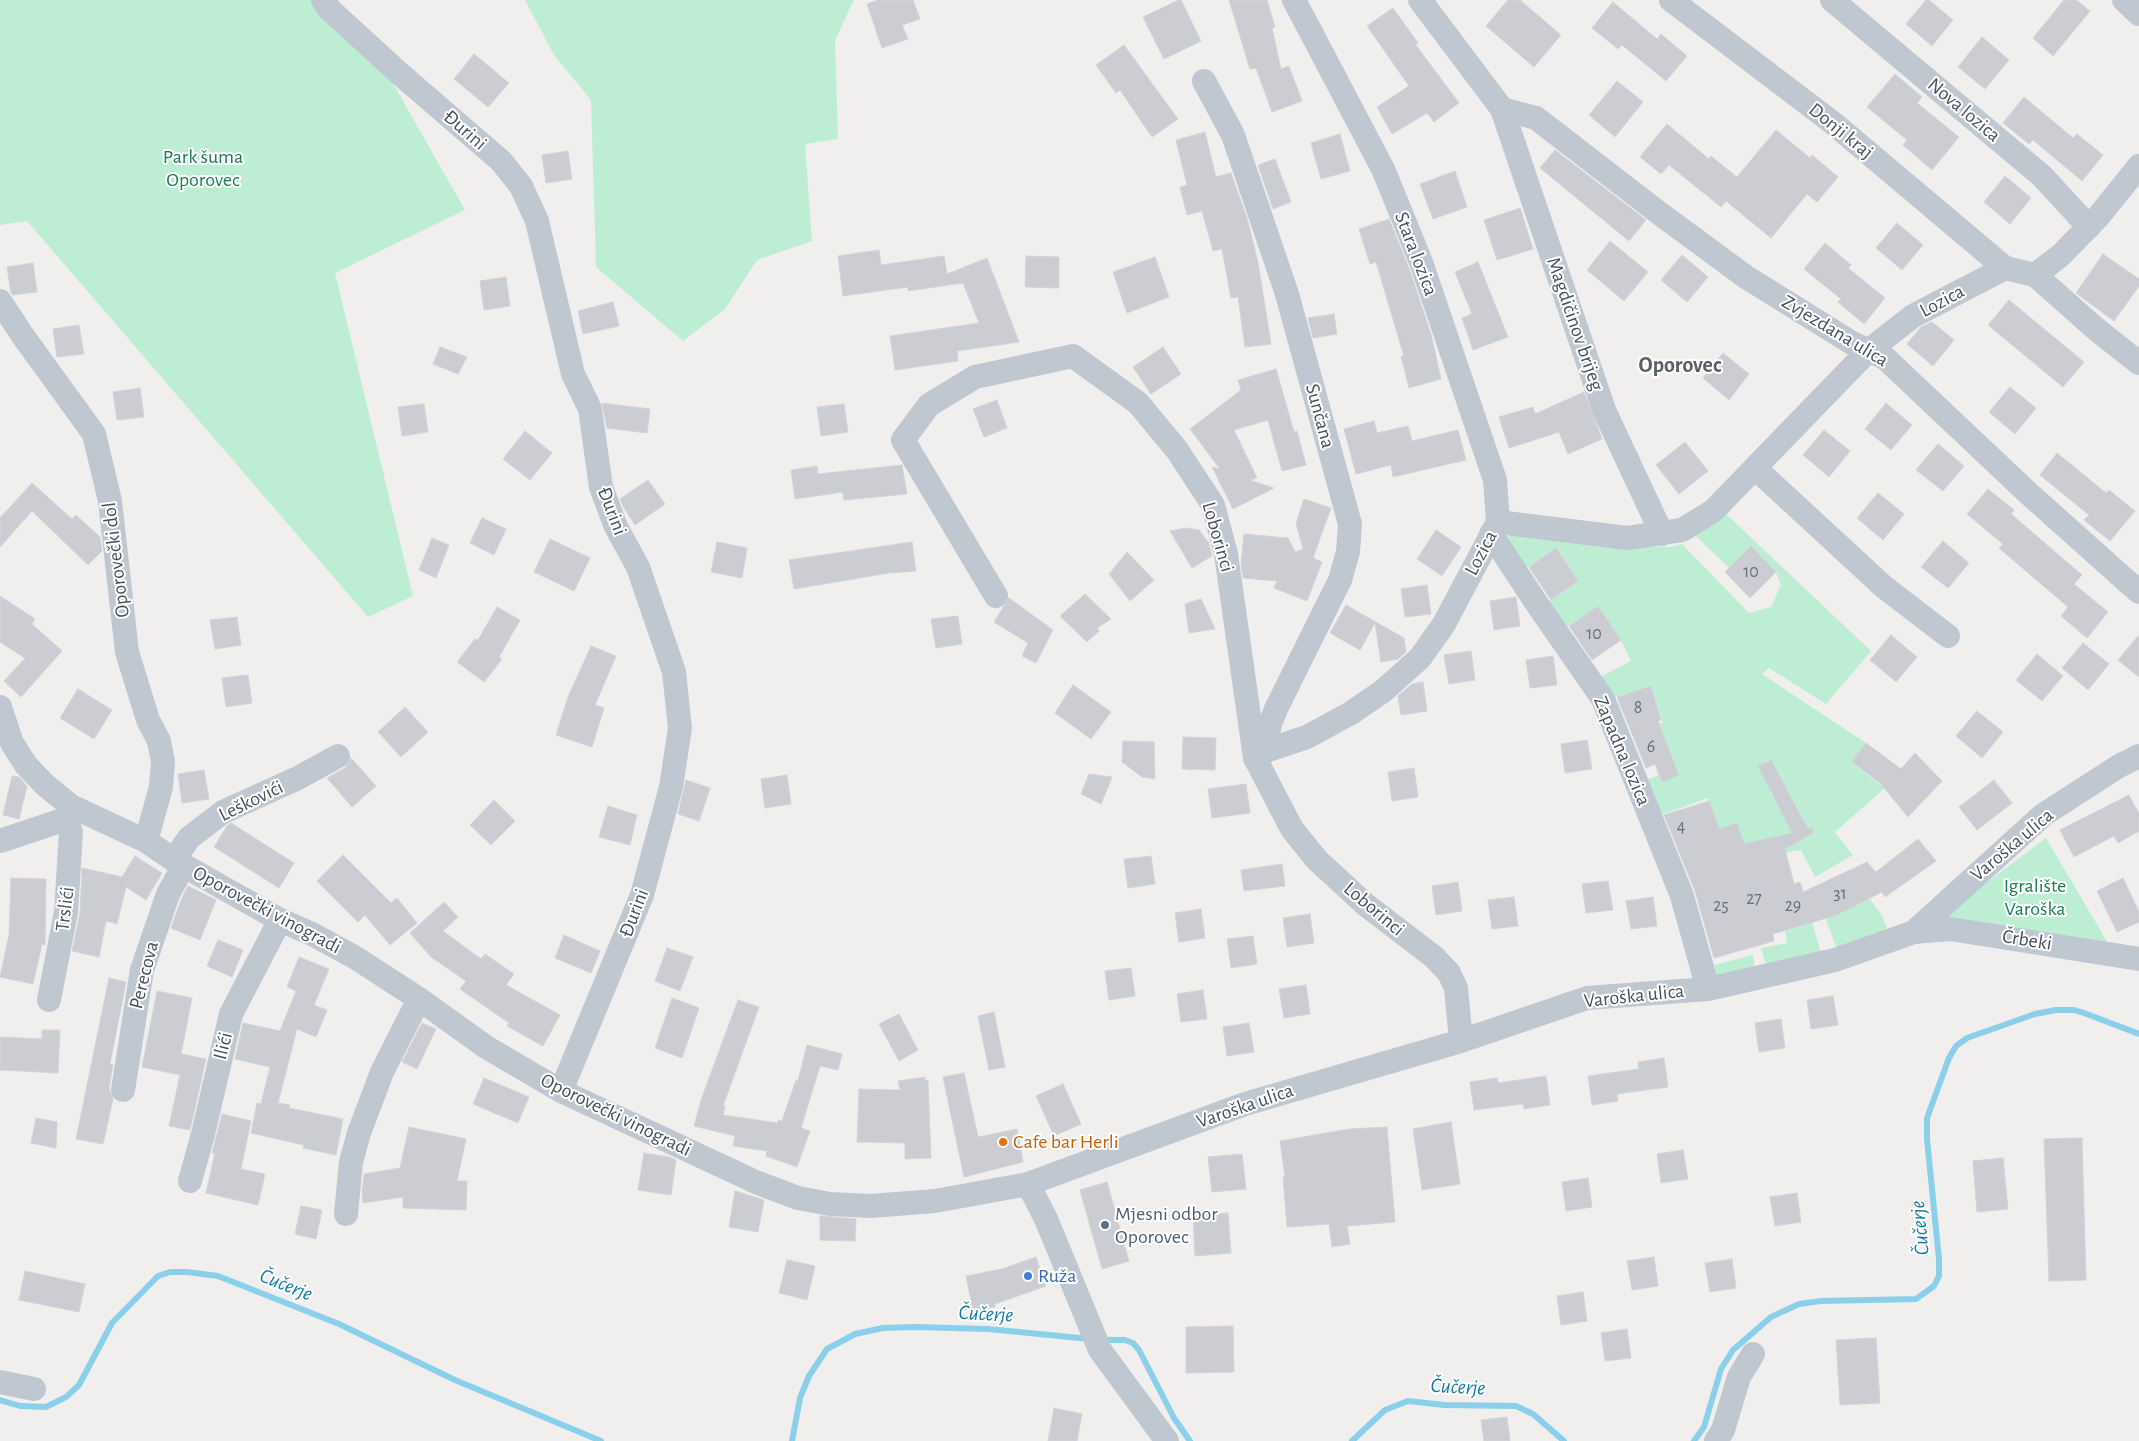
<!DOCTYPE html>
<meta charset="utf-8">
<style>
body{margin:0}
canvas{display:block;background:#f1eeee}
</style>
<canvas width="2139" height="1441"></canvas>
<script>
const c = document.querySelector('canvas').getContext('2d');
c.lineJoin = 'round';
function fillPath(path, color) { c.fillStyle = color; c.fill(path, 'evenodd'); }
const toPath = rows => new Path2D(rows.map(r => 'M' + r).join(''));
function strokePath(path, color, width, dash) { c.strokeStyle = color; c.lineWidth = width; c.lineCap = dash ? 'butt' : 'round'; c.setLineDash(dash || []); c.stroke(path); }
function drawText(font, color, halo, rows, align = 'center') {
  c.font = font + ' "Alegreya Sans",sans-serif'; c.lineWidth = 4; c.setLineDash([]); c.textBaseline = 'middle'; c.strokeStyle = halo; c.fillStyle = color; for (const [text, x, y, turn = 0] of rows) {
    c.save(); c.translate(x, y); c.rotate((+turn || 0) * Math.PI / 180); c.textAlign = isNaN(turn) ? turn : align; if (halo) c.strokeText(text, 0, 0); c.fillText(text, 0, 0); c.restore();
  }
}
const green = toPath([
 [0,0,338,0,374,50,465,210,335,273,413,596,368,617,27,221,0,225],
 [525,0,854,0,835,40,838,139,805,144,812,241,757,260,725,309,683,341,596,267,591,100,554,55],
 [1724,512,1871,651,1826,704,1769,668,1762,674,1866,743,1852,763,1885,788,1835,832,1853,855,1815,877,1801,850,1782,853,1719,896,1712,811,1708,798,1658,816,1644,781,1659,775,1662,781,1679,774,1659,724,1663,723,1651,686,1615,697,1600,677,1631,661,1621,640,1598,606,1563,629,1545,604,1578,581,1556,549,1523,570,1503,540,1510,535,1595,544,1670,547,1682,544,1749,613,1771,607,1781,585,1776,572,1751,547,1729,568,1695,535],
 [1785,785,1811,834,1797,842,1771,793],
 [2046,838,2112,950,1935,921],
 [1849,871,1881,914,1888,931,1837,949,1823,912,1835,916,1860,903,1846,872],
 [1812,922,1821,953,1768,965,1765,962,1761,948,1787,943,1785,931],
 [1753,955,1755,970,1715,976,1710,966]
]);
const stream = toPath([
 [1100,1340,1125,1340,1133,1343,1139,1350,1174,1418,1190,1441],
 [0,1400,20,1406,46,1407,66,1397,79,1385,112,1323,158,1276,170,1272,187,1272,218,1276,339,1324,455,1380,601,1441],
 [792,1441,800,1398,809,1376,827,1349,855,1334,883,1328,915,1327,988,1329,1090,1339],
 [1352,1441,1385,1410,1408,1401,1444,1405,1516,1406,1533,1414,1564,1441],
 [1694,1441,1704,1427,1721,1369,1733,1350,1771,1317,1799,1304,1821,1301,1916,1299,1934,1286,1939,1276,1939,1259,1927,1139,1927,1118,1949,1058,1956,1046,1967,1038,2035,1014,2056,1010,2074,1010,2084,1013,2139,1034]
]);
const building = toPath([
 [878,0,913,0,920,19,902,25,908,39,882,48,867,4,878,0],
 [1179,0,1181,0,1201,41,1164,59,1143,17,1179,0],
 [1229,0,1267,0,1275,27,1272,28,1281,69,1289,66,1302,101,1272,112,1256,68,1250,69,1229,0],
 [1508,0,1520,0,1561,35,1534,67,1486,26,1508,0],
 [1926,0,1929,0,1953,20,1932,46,1906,24,1926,0],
 [2064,0,2076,0,2090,11,2053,56,2033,38,2064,0],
 [1613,2,1657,39,1661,34,1687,56,1666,81,1622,45,1618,49,1592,28,1613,2],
 [1393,8,1418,43,1415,44,1459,103,1434,122,1427,113,1392,134,1377,107,1409,86,1367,26,1393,8],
 [1982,37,2009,60,1985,89,1958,67,1982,37],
 [1124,45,1178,119,1152,137,1120,90,1116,93,1096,65,1124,45],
 [474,54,509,83,488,107,454,79,474,54],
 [1895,74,1922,97,1917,103,1959,137,1932,170,1903,145,1907,140,1867,107,1895,74],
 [1617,81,1643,102,1615,137,1589,115,1617,81],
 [2024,97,2073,138,2077,134,2103,155,2082,181,2033,140,2029,144,2003,123,2024,97],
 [1667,124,1709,159,1711,156,1737,177,1776,130,1810,158,1812,155,1838,177,1817,202,1807,194,1771,238,1726,201,1721,207,1669,165,1661,174,1640,157,1667,124],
 [1205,132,1216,177,1231,173,1247,218,1258,262,1271,344,1245,347,1238,297,1231,298,1222,249,1213,251,1202,211,1187,215,1180,187,1187,185,1176,140,1205,132],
 [1340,134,1350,171,1321,179,1311,143,1340,134],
 [1555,150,1646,220,1629,241,1540,168,1555,150],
 [568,151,572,179,546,183,542,155,568,151],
 [1275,159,1291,202,1273,209,1258,165,1275,159],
 [1455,171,1467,207,1433,219,1420,184,1455,171],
 [2005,176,2031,198,2010,224,1984,202,2005,176],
 [1520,208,1533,249,1497,260,1484,220,1520,208],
 [1389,219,1409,268,1431,334,1441,379,1409,388,1401,356,1404,356,1376,262,1370,264,1359,229,1389,219],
 [1897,223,1923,245,1902,270,1876,248,1897,223],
 [1610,241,1648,272,1624,301,1587,270,1610,241],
 [1825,243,1851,265,1848,268,1885,298,1864,324,1838,302,1841,299,1804,269,1825,243],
 [879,250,881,265,944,256,947,274,987,258,1019,342,957,351,958,361,895,370,890,336,979,323,963,283,908,291,908,287,843,296,838,256,879,250],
 [2103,254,2139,279,2139,286,2114,321,2076,293,2103,254],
 [1682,255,1708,277,1687,302,1661,280,1682,255],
 [1026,256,1059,257,1059,288,1025,287,1026,256],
 [1155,257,1169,297,1127,313,1113,272,1155,257],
 [1478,262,1508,337,1473,350,1462,318,1472,314,1455,272,1478,262],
 [33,263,37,292,13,295,11,293,7,267,33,263],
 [506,277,510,306,484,310,480,281,506,277],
 [2009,300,2084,362,2063,387,1988,325,2009,300],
 [613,302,619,326,583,334,578,311,613,302],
 [1334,314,1337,334,1313,338,1308,318,1334,314],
 [1932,322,1954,340,1933,366,1907,344,1921,327,1932,322],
 [79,325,84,354,57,357,53,329,79,325],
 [440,347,467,357,458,374,433,364,440,347],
 [1163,347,1181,374,1151,394,1133,367,1163,347],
 [1723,353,1749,374,1729,400,1703,378,1723,353],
 [1276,369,1294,432,1297,431,1306,465,1282,471,1268,420,1234,430,1257,478,1250,480,1274,488,1233,509,1212,467,1220,469,1190,429,1241,390,1238,380,1276,369],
 [2010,387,2036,408,2015,434,1989,412,2010,387],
 [140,388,144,417,117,420,113,392,140,388],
 [1584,392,1602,439,1568,454,1559,432,1509,448,1499,417,1533,407,1535,414,1584,392],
 [997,400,1007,428,984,437,973,409,997,400],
 [602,403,650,409,647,433,607,428,602,403],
 [1886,403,1912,425,1891,450,1865,429,1886,403],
 [424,404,428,432,402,436,398,407,424,404],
 [844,404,848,432,821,436,817,407,844,404],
 [1374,421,1377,433,1408,426,1412,441,1458,430,1466,460,1393,477,1391,465,1356,474,1344,429,1374,421],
 [1824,430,1850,451,1829,477,1803,455,1824,430],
 [525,431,552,453,530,480,503,459,525,431],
 [1685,442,1708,471,1679,494,1656,465,1685,442],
 [1938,444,1964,466,1943,491,1916,470,1938,444],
 [2057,453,2106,493,2109,490,2135,511,2110,541,2084,520,2089,515,2040,475,2057,453],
 [902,465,907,494,844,500,843,492,795,499,791,470,817,466,818,474,902,465],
 [648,480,665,504,635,525,624,508,620,499,648,480],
 [32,483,72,519,76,515,100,537,102,551,88,565,32,511,0,547,0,518,32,483],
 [1988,489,2014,510,2011,514,2082,575,2074,584,2108,612,2087,638,2061,616,2068,607,1999,548,2003,544,1967,514,1988,489],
 [1878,493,1904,514,1883,540,1857,518,1878,493],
 [1304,499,1331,508,1313,558,1322,562,1307,601,1274,588,1277,581,1243,578,1241,565,1244,534,1288,538,1295,552,1303,549,1296,523,1304,499],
 [482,518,506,529,494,555,470,543,482,518],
 [1186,528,1199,530,1209,543,1212,556,1192,568,1170,531,1186,528],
 [1436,530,1461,547,1442,576,1417,559,1436,530],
 [432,538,449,545,436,578,419,570,432,538],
 [550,539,590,558,574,591,534,572,550,539],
 [1943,541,1969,563,1948,588,1921,567,1943,541],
 [717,542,747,548,742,578,711,572,717,542],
 [912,542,916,571,889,573,794,589,789,560,912,542],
 [1751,546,1776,572,1750,598,1725,572,1751,546],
 [1556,548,1578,581,1551,600,1529,567,1556,548],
 [1127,552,1154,580,1130,601,1109,574,1127,552],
 [1427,585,1431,614,1405,617,1401,589,1427,585],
 [1085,594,1111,619,1097,628,1099,631,1087,642,1060,616,1085,594],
 [0,596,35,619,32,624,62,651,21,697,4,681,25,658,0,642,0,596],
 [1516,597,1520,626,1494,630,1490,601,1516,597],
 [1009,598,1053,630,1036,663,1022,656,1028,643,994,622,1009,598],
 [1201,599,1215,629,1189,633,1185,604,1201,599],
 [1346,605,1404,638,1406,652,1398,659,1381,662,1375,623,1360,650,1330,633,1346,605],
 [1598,606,1621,640,1592,660,1569,626,1598,606],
 [497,607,520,620,499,657,502,659,484,682,457,662,475,639,478,640,497,607],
 [958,616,962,644,936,648,931,619,958,616],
 [237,617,241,645,215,649,210,620,237,617],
 [1891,635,1917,657,1896,682,1870,660,1891,635],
 [2139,635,2139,677,2118,660,2139,635],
 [2083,643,2109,664,2088,690,2062,668,2083,643],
 [591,646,616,656,595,705,604,708,592,747,556,735,568,697,591,646],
 [1471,651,1475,680,1449,684,1444,655,1471,651],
 [2037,654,2063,676,2042,701,2016,680,2037,654],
 [1553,656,1557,685,1530,688,1526,660,1553,656],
 [248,675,252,703,226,707,222,678,248,675],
 [1423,682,1427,711,1401,715,1398,696,1412,684,1423,682],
 [1073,685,1111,712,1091,739,1055,713,1073,685],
 [1651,686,1661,720,1658,721,1679,775,1662,782,1655,764,1646,768,1617,697,1651,686],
 [78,689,112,710,94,739,60,718,78,689],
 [405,707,428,732,401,757,378,732,405,707],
 [1977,711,2003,732,1982,758,1956,736,1977,711],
 [1183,737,1216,738,1215,770,1182,769,1183,737],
 [1587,740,1592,769,1565,773,1561,744,1587,740],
 [1123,741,1154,742,1155,779,1142,777,1122,762,1123,741],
 [1866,743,1901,769,1915,753,1942,781,1908,817,1880,783,1852,762,1866,743],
 [351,758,376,786,352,807,327,778,345,768,351,758],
 [1771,760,1808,829,1812,828,1813,833,1785,849,1794,884,1800,882,1803,892,1867,862,1876,872,1918,839,1936,861,1885,897,1882,892,1837,915,1773,934,1774,941,1714,958,1695,891,1664,815,1709,801,1719,829,1737,823,1744,844,1792,833,1758,766,1771,760],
 [1414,768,1418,797,1392,801,1388,772,1414,768],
 [204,770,209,799,182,803,178,774,204,770],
 [1089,774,1112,777,1101,804,1081,794,1089,774],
 [787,775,791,804,765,808,761,779,787,775],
 [12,776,19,777,27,786,19,819,3,815,12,776],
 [686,780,710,788,699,821,678,814,686,780],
 [1994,780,2012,803,1977,830,1959,807,1994,780],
 [1246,784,1250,813,1212,818,1208,789,1246,784],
 [2129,795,2139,814,2139,831,2118,843,2114,836,2074,857,2060,830,2129,795],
 [494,800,515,821,491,845,470,825,494,800],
 [608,806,637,815,630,845,599,837,608,806],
 [231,823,294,863,279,888,214,847,227,826,231,823],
 [343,855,391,903,397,898,417,923,390,945,365,915,358,922,317,881,343,855],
 [135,856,162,873,146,900,126,887,117,924,106,921,99,957,72,951,80,913,82,868,122,877,135,856],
 [1151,856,1155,884,1128,888,1124,859,1151,856],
 [1282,864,1285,886,1244,891,1241,870,1282,864],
 [11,878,46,879,45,945,42,944,33,984,0,977,9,935,11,878],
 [2123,878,2139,912,2139,922,2117,932,2097,891,2123,878],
 [1608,881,1613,910,1586,913,1582,884,1608,881],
 [1458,882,1462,911,1436,915,1432,886,1458,882],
 [188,886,216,900,200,940,171,928,181,900,188,886],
 [1514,897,1518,926,1492,929,1488,900,1514,897],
 [1653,897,1657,926,1631,929,1626,901,1653,897],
 [444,902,458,917,443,931,481,959,485,954,514,974,506,985,560,1015,543,1046,507,1026,509,1023,460,989,466,981,431,957,410,933,444,902],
 [1201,909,1205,938,1179,942,1175,913,1201,909],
 [1310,914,1314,943,1287,947,1283,918,1310,914],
 [564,935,600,951,591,973,555,958,564,935],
 [1253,936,1257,964,1231,968,1227,939,1253,936],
 [218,940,243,950,232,977,207,966,218,940],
 [667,948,693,957,680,991,655,981,667,948],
 [299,957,329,969,314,1005,327,1010,316,1037,297,1029,278,1103,290,1105,289,1108,343,1119,336,1155,303,1148,304,1145,251,1133,257,1103,261,1104,270,1067,235,1059,243,1023,280,1031,296,991,287,987,299,957],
 [1131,968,1135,996,1109,1000,1105,971,1131,968],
 [109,978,126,982,110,1064,113,1065,109,1088,113,1099,103,1144,76,1139,109,978],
 [1306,985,1310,1014,1284,1018,1279,989,1306,985],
 [1203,990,1207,1019,1181,1022,1177,994,1203,990],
 [157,991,192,998,181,1054,206,1059,190,1130,169,1126,180,1075,142,1067,157,991],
 [1833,996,1838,1025,1811,1029,1807,1000,1833,996],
 [672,998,699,1008,682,1058,655,1048,672,998],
 [738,1000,759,1007,723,1106,725,1106,723,1115,777,1123,779,1120,782,1121,796,1080,798,1081,807,1045,842,1054,838,1070,820,1066,801,1128,810,1131,797,1167,766,1156,767,1151,733,1146,735,1136,694,1126,701,1100,738,1000],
 [994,1012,1005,1067,989,1070,978,1016,994,1012],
 [899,1014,918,1050,899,1061,879,1024,899,1014],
 [1781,1019,1785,1048,1759,1052,1755,1023,1781,1019],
 [422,1023,436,1029,417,1069,402,1062,422,1023],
 [1249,1023,1254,1052,1227,1056,1223,1027,1249,1023],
 [42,1030,60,1030,58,1073,0,1070,0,1037,42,1039,42,1030],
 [1664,1058,1668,1087,1617,1094,1618,1101,1592,1105,1588,1076,1639,1069,1638,1062,1664,1058],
 [964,1073,978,1137,1017,1129,1023,1162,964,1177,943,1077,964,1073],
 [1546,1076,1550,1105,1524,1109,1523,1104,1474,1110,1470,1082,1497,1078,1498,1083,1546,1076],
 [925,1077,925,1081,928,1080,931,1158,905,1159,905,1143,857,1142,859,1089,900,1090,898,1081,925,1077],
 [484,1078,529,1097,518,1123,473,1104,484,1078],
 [1063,1084,1081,1124,1054,1136,1036,1096,1063,1084],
 [222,1114,251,1121,241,1169,265,1174,258,1205,206,1193,215,1153,212,1153,222,1114],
 [36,1118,57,1122,56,1148,31,1143,36,1118],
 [1451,1122,1460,1184,1422,1190,1413,1129,1451,1122],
 [409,1127,466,1139,457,1181,467,1181,466,1210,403,1208,403,1197,363,1203,362,1192,364,1174,400,1168,409,1127],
 [1387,1127,1395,1222,1347,1226,1350,1244,1332,1247,1329,1224,1287,1227,1283,1177,1285,1177,1280,1141,1349,1129,1387,1127],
 [2082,1138,2086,1280,2049,1281,2044,1139,2082,1138],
 [1683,1150,1688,1179,1661,1183,1657,1154,1683,1150],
 [644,1153,669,1157,676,1160,671,1195,638,1190,644,1153],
 [1242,1154,1246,1189,1212,1192,1208,1157,1242,1154],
 [2003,1158,2008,1209,1977,1212,1973,1161,2003,1158],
 [1588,1178,1592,1207,1566,1211,1562,1182,1588,1178],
 [1107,1182,1129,1261,1102,1269,1080,1190,1107,1182],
 [735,1191,764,1200,758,1232,729,1227,735,1191],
 [1797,1193,1801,1222,1775,1226,1770,1197,1797,1193],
 [301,1206,322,1210,316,1239,295,1234,301,1206],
 [1228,1213,1231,1253,1195,1256,1193,1215,1228,1213],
 [820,1216,856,1219,855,1241,820,1240,820,1216],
 [1036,1257,1046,1286,995,1304,995,1307,973,1311,966,1276,1002,1269,1036,1257],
 [1654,1257,1658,1286,1632,1290,1627,1261,1654,1257],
 [1732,1259,1736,1288,1710,1292,1705,1263,1732,1259],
 [787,1260,815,1266,807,1300,779,1293,787,1260],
 [25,1271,85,1284,79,1312,19,1300,25,1271],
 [1583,1292,1587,1321,1561,1325,1557,1296,1583,1292],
 [1233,1326,1234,1372,1186,1373,1186,1327,1233,1326],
 [1627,1329,1631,1358,1605,1361,1601,1333,1627,1329],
 [1876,1338,1880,1403,1840,1405,1836,1340,1876,1338],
 [1054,1408,1082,1414,1077,1441,1048,1441,1054,1408],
 [1507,1417,1510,1441,1484,1441,1481,1420,1507,1417]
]);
const minor = toPath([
 [323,0,329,9,399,73,501,161,521,186,537,221,573,374,590,409,601,487,616,527,638,567,674,672,680,728,671,787,642,895,561,1091],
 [1294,0,1383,169,1421,262,1495,480,1498,522],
 [1420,0,1502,109,1604,410,1662,534],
 [1671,0,1833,123,2005,268],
 [1832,0,2042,176,2089,227],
 [2124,0,2139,14],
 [1204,81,1233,135,1287,294,1350,524,1348,552,1340,580,1276,709,1269,727,1268,750],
 [1502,109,1536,118,1659,213,1746,277,1852,343,1885,358,2027,492,2139,592],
 [2035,275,2096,329,2139,363],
 [0,301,23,336,94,434,110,501,127,652,148,720,159,741,163,762,161,787,146,841],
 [1755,468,1884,587,1948,636],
 [1491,534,1537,604,1603,699,1682,896,1708,989],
 [996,596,903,440,929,405,975,377,1073,356,1138,403,1177,450,1213,505,1226,554,1255,758,1292,829,1317,860,1366,905,1434,957,1449,973,1456,988,1461,1041],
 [0,707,12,743,26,765,45,785,71,806,146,841,174,860,280,920,312,934,356,958,419,999,486,1047,561,1091,758,1183,798,1198,830,1204,871,1206,935,1201,1028,1184,1046,1219,1100,1350,1167,1441],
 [1255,758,1268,750,1307,737,1351,713,1383,691,1420,658,1444,624,1498,522,1627,538,1682,530,1713,511,1868,351,1913,316,2005,268,2035,275,2061,255,2098,217,2139,166],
 [0,841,66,819,71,806],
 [174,860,189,838,223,812,298,778,338,756],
 [1914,932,1950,929,2139,959],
 [49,1000,66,912,71,832,66,819],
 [123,1090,142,970,168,894,184,865],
 [190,1181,203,1134,231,1014,280,920],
 [1028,1184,1245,1104,1461,1041,1587,998,1708,989,1835,960,1914,932,2043,815,2119,766,2139,756],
 [346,1214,351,1162,359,1133,382,1072,419,999],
 [0,1382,34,1389],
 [1716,1441,1723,1430,1739,1377,1753,1354]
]);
const markers = [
 [1003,1142,5,"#e8710a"],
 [1105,1225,5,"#5c6f8a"],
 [1028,1276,5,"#3f7fe0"]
];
const numberNames = [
 ["10",1751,572],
 ["10",1594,634],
 ["8",1638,708],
 ["6",1651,747],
 ["4",1681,827],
 ["31",1840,894],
 ["27",1754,899],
 ["25",1721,906],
 ["29",1793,906]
];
const streetNames = [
 ["Nova lozica",1964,110,40],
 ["Đurini",465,130,41],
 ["Donji kraj",1841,131,39],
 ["Stara lozica",1416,254,69],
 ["Lozica",1942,301,-28],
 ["Magdičinov brijeg",1575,324,71],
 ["Zvjezdana ulica",1835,331,31],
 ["Sunčana",1320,416,75],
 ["Đurini",612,511,69],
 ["Loborinci",1218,537,74],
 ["Lozica",1481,553,-62],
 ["Oporovečki dol",116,560,-97],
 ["Zapadna lozica",1622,751,67],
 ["Leškovići",251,801,-26],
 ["Varoška ulica",2012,845,-40],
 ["Trslići",65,909,-83],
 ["Loborinci",1374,909,40],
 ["Oporovečki vinogradi",267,910,28],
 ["Đurini",634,913,-69],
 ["Črbeki",2027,940,9],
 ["Perecova",144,975,-76],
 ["Varoška ulica",1634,996,-6],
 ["Ilići",223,1046,-76],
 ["Varoška ulica",1245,1106,-19],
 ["Oporovečki vinogradi",616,1115,26]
];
const parkNames = [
 ["Park šuma",203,157],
 ["Oporovec",203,180],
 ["Igralište",2035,886],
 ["Varoška",2035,909]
];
const foodNames = [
 ["Cafe bar Herli",1013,1142]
];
const serviceNames = [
 ["Mjesni odbor",1115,1214],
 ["Oporovec",1115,1237]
];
const shopNames = [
 ["Ruža",1038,1276]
];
const waterNames = [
 ["Čučerje",1920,1228,-95],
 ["Čučerje",286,1285,22],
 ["Čučerje",986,1314,3],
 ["Čučerje",1458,1387,3]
];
const quarterNames = [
 ["Oporovec",1680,365]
];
fillPath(green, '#bdeed4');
strokePath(stream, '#8ad0eb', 6);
fillPath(building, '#cbcdd3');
strokePath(building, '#d2d4da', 1);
strokePath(minor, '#bfc8d0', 24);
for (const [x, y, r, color] of markers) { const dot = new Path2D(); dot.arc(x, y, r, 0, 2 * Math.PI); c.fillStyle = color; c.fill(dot); strokePath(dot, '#fff', 2); }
drawText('18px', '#686f7a', null, numberNames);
drawText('20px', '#47505c', '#fff', streetNames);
drawText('20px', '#177d52', '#fff', parkNames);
drawText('20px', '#c56008', '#fff', foodNames, 'left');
drawText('20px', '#4e5e75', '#fff', serviceNames, 'left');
drawText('20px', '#366cbe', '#fff', shopNames, 'left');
drawText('italic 21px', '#0d7ca8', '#fff', waterNames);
drawText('bold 22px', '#5b5e63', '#fff', quarterNames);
</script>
